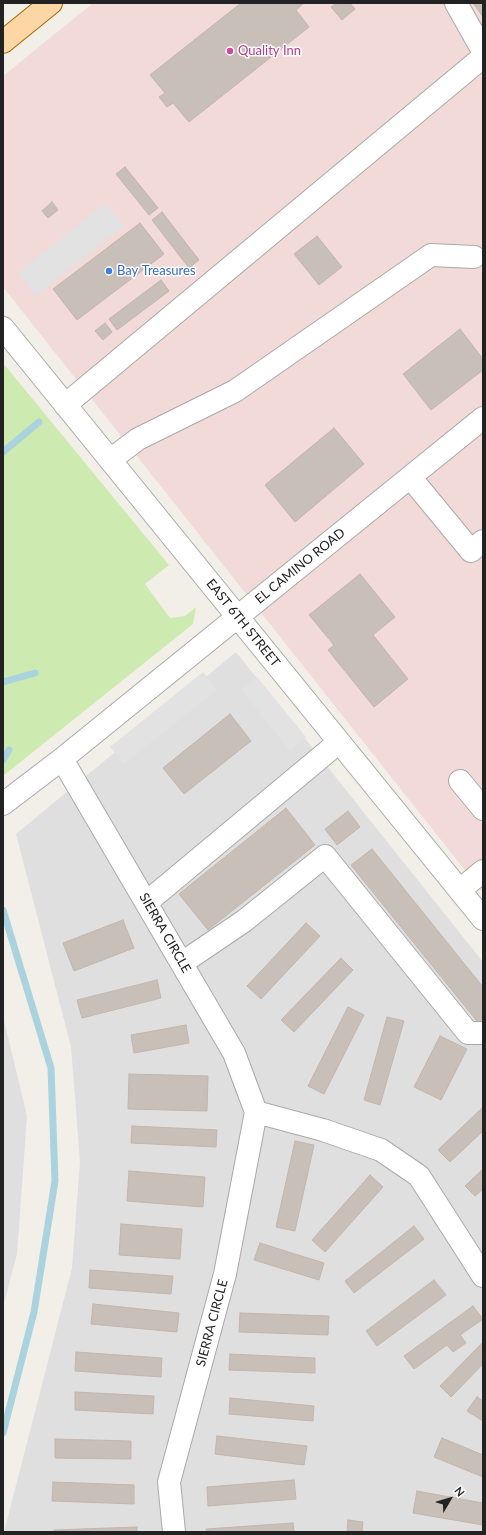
<!DOCTYPE html>
<style>
body{margin:0}
#map{position:relative;width:486px;height:1535px;overflow:hidden;background:#f2efe9;font-family:Lato,sans-serif}
canvas{display:block}
.frame{position:absolute;inset:0;border:4px solid #222;pointer-events:none}
.north{position:absolute;left:430px;top:1479px;width:40px;height:40px;-webkit-text-stroke:3px #fff;paint-order:stroke;rotate:52deg;font-size:11px;font-weight:700;line-height:16px;text-align:center;color:#222}
.north::after{content:'';display:block;margin:auto;width:14px;height:18px;background:#222;clip-path:polygon(50% 0,100% 100%,50% 72%,0 100%)}
</style>
<div id="map">
<canvas width="486" height="1535"></canvas>
<div class="frame"></div>
<div class="north">N</div>
</div>
<script>
const c = document.querySelector('canvas').getContext('2d');
c.lineJoin = 'round';
function fillPath(path, color) { c.fillStyle = color; c.fill(path, 'evenodd'); }
const toPath = rows => new Path2D(rows.map(r => 'M' + r).join(''));
function strokePath(path, color, width, dash) { c.strokeStyle = color; c.lineWidth = width; c.lineCap = dash ? 'butt' : 'round'; c.setLineDash(dash || []); c.stroke(path); }
function drawText(font, color, halo, rows, align = 'center') {
  c.font = font + ' Lato,sans-serif'; c.lineWidth = 3; c.setLineDash([]); c.textBaseline = 'middle'; c.strokeStyle = halo; c.fillStyle = color; for (const [text, x, y, turn = 0] of rows) {
    c.save(); c.translate(x, y); c.rotate((+turn || 0) * Math.PI / 180); c.textAlign = isNaN(turn) ? turn : align; if (halo) c.strokeText(text, 0, 0); c.fillText(text, 0, 0); c.restore();
  }
}
const residential = toPath([
 [236,652,483,962,483,1532,4,1532,72,1268,80,1162,71,1047,16,834],
 [3,1016,27,1116,17,1254,3,1307]
]);
const commercial = toPath([
 [93,3,483,3,483,893,3,287,3,76]
]);
const grass = toPath([
 [3,363,169,565,145,584,170,618,185,616,196,607,193,624,3,776]
]);
const parking = toPath([
 [105,203,124,226,36,296,18,273],
 [203,672,217,690,124,764,110,747],
 [257,677,306,737,290,751,241,690]
]);
const stream = toPath([
 [3,452,39,422],
 [3,682,35,673],
 [3,760,9,750],
 [3,910,51,1068,55,1181,34,1312,3,1433]
]);
const building = toPath([
 [241,3,304,3,296,10,309,27,189,122,173,103,167,107,159,97,165,93,150,75,241,3],
 [337,3,350,3,355,9,342,20,331,7,337,3],
 [473,3,483,3,483,17,473,3],
 [125,167,158,208,149,215,116,174,125,167],
 [52,202,58,210,48,218,42,211,52,202],
 [162,212,199,260,189,268,152,220,162,212],
 [140,223,164,254,77,320,53,289,140,223],
 [317,236,342,267,319,285,294,254,317,236],
 [161,280,169,291,117,330,109,319,161,280],
 [105,323,112,332,103,340,95,331,105,323],
 [460,329,483,359,483,370,431,410,403,374,460,329],
 [334,428,364,464,295,522,265,485,334,428],
 [360,574,395,617,373,635,408,679,374,707,328,650,334,645,309,615,360,574],
 [230,714,251,741,184,794,163,768,230,714],
 [286,808,315,845,208,930,179,894,286,808],
 [348,811,360,827,337,845,325,829,348,811],
 [372,849,483,987,483,1022,480,1025,351,865,372,849],
 [123,920,134,948,74,971,63,943,123,920],
 [306,923,320,936,261,999,247,986,306,923],
 [341,958,353,970,294,1032,281,1020,341,958],
 [157,980,161,998,82,1018,77,1000,157,980],
 [348,1007,364,1015,324,1094,308,1086,348,1007],
 [387,1017,404,1021,380,1105,364,1100,387,1017],
 [186,1025,189,1043,134,1053,131,1035,186,1025],
 [440,1036,467,1049,441,1100,414,1087,440,1036],
 [129,1074,208,1076,207,1111,128,1109,129,1074],
 [483,1107,483,1131,450,1162,438,1150,483,1107],
 [132,1126,217,1130,216,1147,131,1143,132,1126],
 [295,1141,314,1145,295,1231,276,1227,295,1141],
 [483,1169,483,1189,475,1196,465,1186,483,1169],
 [129,1171,205,1177,203,1207,127,1201,129,1171],
 [370,1175,383,1187,325,1252,312,1240,370,1175],
 [121,1224,182,1229,180,1259,119,1255,121,1224],
 [414,1226,424,1239,354,1293,345,1281,414,1226],
 [260,1243,324,1263,319,1280,254,1260,260,1243],
 [90,1270,173,1276,171,1294,89,1288,90,1270],
 [434,1280,446,1295,377,1346,366,1331,434,1280],
 [93,1304,179,1313,177,1332,91,1324,93,1304],
 [473,1306,483,1319,460,1335,466,1343,453,1352,447,1345,414,1369,404,1356,473,1306],
 [240,1313,329,1316,328,1335,239,1332,240,1313],
 [483,1342,483,1364,451,1397,440,1386,483,1342],
 [76,1352,162,1358,161,1377,75,1371,76,1352],
 [230,1354,315,1358,315,1373,229,1370,230,1354],
 [75,1392,154,1396,153,1414,75,1410,75,1392],
 [477,1397,483,1401,483,1421,467,1411,477,1397],
 [230,1398,314,1406,313,1421,229,1414,230,1398],
 [217,1436,307,1446,304,1465,215,1454,217,1436],
 [442,1438,483,1455,483,1477,434,1457,442,1438],
 [55,1439,131,1441,131,1459,55,1458,55,1439],
 [294,1480,296,1499,208,1506,207,1487,294,1480],
 [53,1482,134,1485,134,1504,52,1501,53,1482],
 [417,1491,483,1503,483,1525,413,1513,417,1491],
 [348,1520,363,1522,362,1532,347,1532,348,1520],
 [293,1523,294,1532,206,1532,206,1529,293,1523],
 [137,1527,137,1532,54,1532,54,1530,137,1527]
]);
const minor = toPath([
 [456,3,483,51],
 [3,328,483,919],
 [65,405,483,57],
 [110,460,138,439,235,391,431,255,474,257],
 [410,477,471,551,483,541],
 [62,759,234,1053,256,1112,225,1274,169,1482,174,1532],
 [460,781,483,809],
 [3,804,62,759,483,418],
 [460,890,483,871],
 [147,902,339,742],
 [182,963,244,921,325,856,468,1033,483,1033],
 [256,1112,323,1130,381,1150,419,1176,483,1276]
]);
const major = toPath([
 [3,42,51,3]
]);
const markers = [
 [230,51,4,"#d1479c"],
 [109,271,4,"#3f7fe0"]
];
const hotelNames = [
 ["Quality Inn",238,51]
];
const shopNames = [
 ["Bay Treasures",117,271]
];
const streetNames = [
 ["EL CAMINO ROAD",300,566,-39],
 ["EAST 6TH STREET",243,623,51],
 ["SIERRA CIRCLE",165,933,60],
 ["SIERRA CIRCLE",212,1323,-75]
];
fillPath(residential, '#e0dfdf');
fillPath(commercial, '#f2dad9');
fillPath(grass, '#cdebb0');
fillPath(parking, '#e2e2e2');
strokePath(stream, '#aad3df', 7);
fillPath(building, '#c7bfb8');
strokePath(building, '#c4b6ab', 1);
strokePath(minor, '#a9a9a9', 24);
strokePath(major, '#a06b00', 24);
strokePath(minor, '#fff', 22);
strokePath(major, '#fcd6a4', 22);
for (const [x, y, r, color] of markers) { const dot = new Path2D(); dot.arc(x, y, r, 0, 2 * Math.PI); c.fillStyle = color; c.fill(dot); strokePath(dot, '#fff', 1.5); }
drawText('13px', '#b23c85', '#fff', hotelNames, 'left');
drawText('13px', '#366cbe', '#fff', shopNames, 'left');
drawText('13px', '#222', '#fff', streetNames);
</script>
